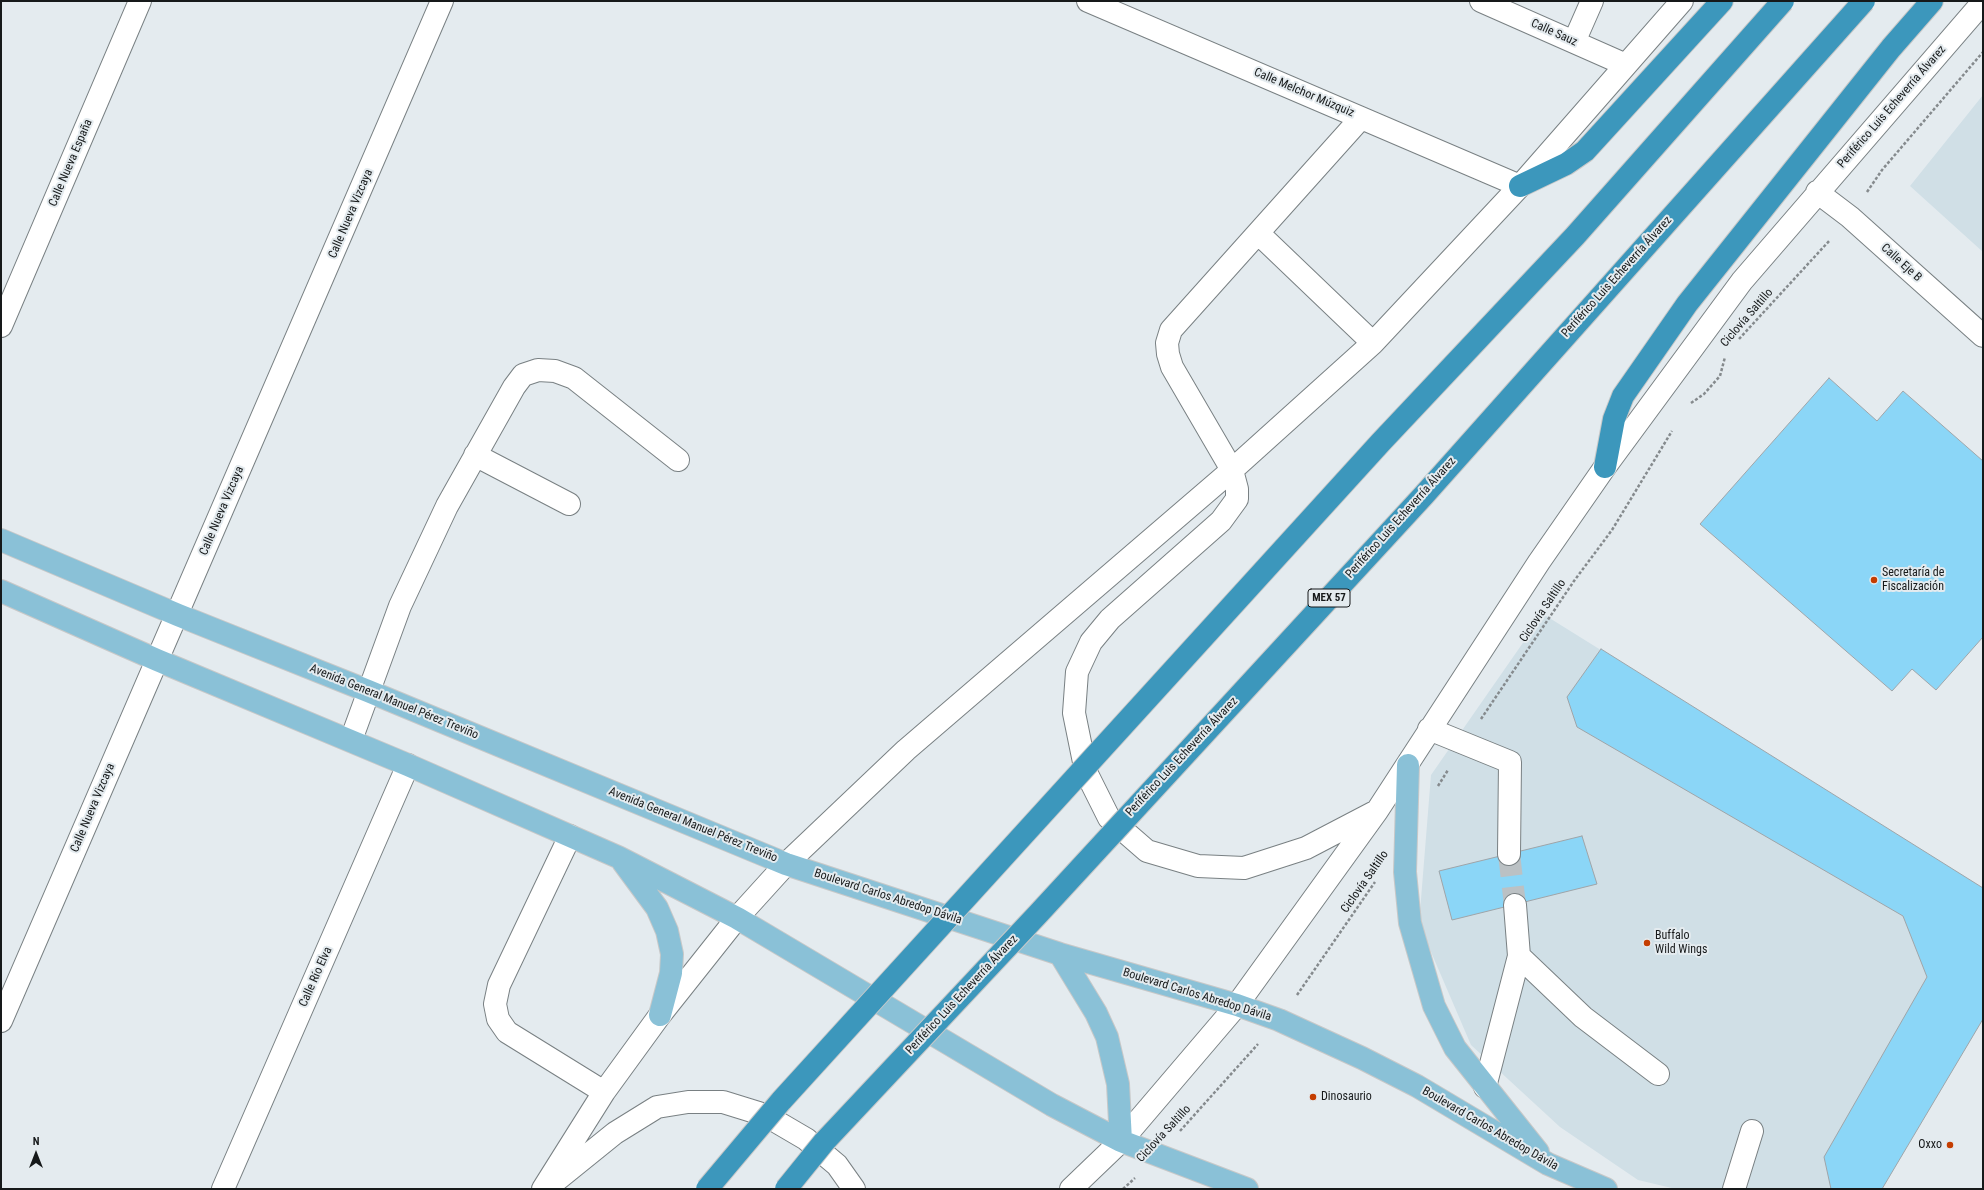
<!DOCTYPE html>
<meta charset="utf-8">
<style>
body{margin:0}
#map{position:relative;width:1984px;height:1190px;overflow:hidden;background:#e4ebef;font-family:"Roboto Condensed",sans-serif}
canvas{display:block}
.frame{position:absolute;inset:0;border:2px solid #16191a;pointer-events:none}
.north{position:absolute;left:16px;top:1134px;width:40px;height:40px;-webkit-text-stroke:3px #e4ebef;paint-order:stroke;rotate:0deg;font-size:11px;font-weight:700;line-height:16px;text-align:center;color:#16191a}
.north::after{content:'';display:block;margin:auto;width:14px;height:18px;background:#16191a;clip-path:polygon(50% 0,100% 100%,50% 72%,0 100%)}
</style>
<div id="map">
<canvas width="1984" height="1190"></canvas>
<div class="frame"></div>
<div class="north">N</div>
</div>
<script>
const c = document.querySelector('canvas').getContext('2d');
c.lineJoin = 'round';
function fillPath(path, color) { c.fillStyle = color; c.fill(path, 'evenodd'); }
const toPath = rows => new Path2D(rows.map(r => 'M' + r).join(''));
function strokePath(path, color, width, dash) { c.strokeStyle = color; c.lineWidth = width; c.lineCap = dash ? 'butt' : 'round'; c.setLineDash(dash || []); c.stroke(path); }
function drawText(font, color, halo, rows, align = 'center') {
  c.font = font + ' "Roboto Condensed",sans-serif'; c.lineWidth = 4; c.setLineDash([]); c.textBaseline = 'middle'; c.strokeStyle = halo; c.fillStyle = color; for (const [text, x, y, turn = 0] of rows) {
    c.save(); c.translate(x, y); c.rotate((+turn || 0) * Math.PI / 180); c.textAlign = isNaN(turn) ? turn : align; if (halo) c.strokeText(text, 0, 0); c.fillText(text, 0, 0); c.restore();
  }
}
const built = toPath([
 [1983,95,1983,252,1910,186],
 [1543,614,1983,888,1983,1019,1882,1189,1676,1189,1638,1180,1560,1127,1471,1045,1419,924,1431,775]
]);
const building = toPath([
 [1829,378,1877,421,1903,391,1983,461,1983,637,1936,690,1912,669,1892,691,1700,524,1829,378],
 [1601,649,1983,888,1983,1019,1882,1189,1831,1189,1824,1157,1927,977,1903,916,1577,727,1567,697,1601,649],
 [1582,836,1597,884,1452,920,1439,871,1582,836]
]);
const minorTunnel = toPath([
 [1509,854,1515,905]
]);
const path = toPath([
 [1867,192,1882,170,1983,52],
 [1739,339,1830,240],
 [1691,403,1704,394,1720,376,1725,357],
 [1481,719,1574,581,1612,530,1672,431],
 [1438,786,1448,770],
 [1297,995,1375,882],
 [1180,1131,1258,1044],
 [1123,1189,1135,1178]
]);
const minor = toPath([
 [1088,1,1520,186],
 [1481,1,1626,65],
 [1574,42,1592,1],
 [1361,118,1171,330,1167,343,1168,354,1172,367,1232,470,1237,489,1237,499,1221,521,1110,619,1091,642,1077,672,1074,713,1086,772,1109,818,1147,851,1198,866,1244,868,1306,848,1373,813],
 [1817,192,1850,217,1983,336],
 [1258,233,1373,343],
 [1,326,140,1],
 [475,455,569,504],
 [1429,729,1510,762,1509,854],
 [351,740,400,606,447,506,514,387,523,375,538,370,555,371,574,378,678,460],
 [570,836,499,985,495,1004,498,1019,507,1032,604,1092],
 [1519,956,1583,1017,1658,1074],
 [1,1021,442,1],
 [1485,1087,1519,956,1515,905],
 [553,1183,615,1133,657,1107,688,1102,723,1102,765,1115,806,1139,837,1165,854,1189],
 [223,1189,408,765],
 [543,1189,604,1092,660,1015,737,918,786,864,906,750,1232,470,1373,343,1520,186,1682,1],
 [1071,1189,1121,1141,1237,1005,1377,811,1539,562,1605,467,1742,281,1983,2],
 [1734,1189,1752,1131]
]);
const major = toPath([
 [1,540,178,615,368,691,786,864,1060,954,1237,1005,1279,1020,1362,1058,1417,1086,1548,1164,1606,1189],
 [1,591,157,660,408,765,618,857,737,918,1052,1105,1121,1141,1247,1189],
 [1408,765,1405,872,1410,923,1434,1006,1455,1048,1538,1152],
 [623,862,657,908,667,931,672,954,671,973,660,1015],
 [1060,954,1096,1013,1107,1037,1118,1084,1121,1141]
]);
const highway = toPath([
 [1520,186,1566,164,1585,151,1722,1],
 [1605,467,1614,419,1623,396,1687,304,1891,48,1932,1]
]);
const highwayBridge = toPath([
 [707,1189,781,1101,1381,442,1575,236,1783,1],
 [786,1189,824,1142,1039,913,1424,495,1864,1]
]);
const markers = [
 [1874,580,4,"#c43d00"],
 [1647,943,4,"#c43d00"],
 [1313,1097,4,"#c43d00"],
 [1950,1145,4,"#c43d00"]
];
const shields = [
 [1329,598,42]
];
const shieldNames = [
 ["MEX 57",1329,598]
];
const streetNames = [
 ["Calle Sauz",1554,33,24],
 ["Calle Melchor Múzquiz",1304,93,23],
 ["Periférico Luis Echeverría Álvarez",1892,107,-49],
 ["Calle Nueva España",71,163,-67],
 ["Calle Nueva Vizcaya",351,214,-67],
 ["Calle Eje B",1901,263,42],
 ["Periférico Luis Echeverría Álvarez",1617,277,-48],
 ["Ciclovía Saltillo",1747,318,-49],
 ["Calle Nueva Vizcaya",222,511,-67],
 ["Periférico Luis Echeverría Álvarez",1401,518,-48],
 ["Ciclovía Saltillo",1543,611,-56],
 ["Avenida General Manuel Pérez Treviño",394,702,22],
 ["Periférico Luis Echeverría Álvarez",1182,757,-47],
 ["Calle Nueva Vizcaya",93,808,-67],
 ["Avenida General Manuel Pérez Treviño",693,825,22],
 ["Ciclovía Saltillo",1365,882,-55],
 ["Boulevard Carlos Abredop Dávila",888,897,18],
 ["Calle Río Elva",316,977,-66],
 ["Periférico Luis Echeverría Álvarez",962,995,-47],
 ["Boulevard Carlos Abredop Dávila",1197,995,17],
 ["Boulevard Carlos Abredop Dávila",1490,1129,30],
 ["Ciclovía Saltillo",1164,1134,-47]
];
const poiNames = [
 ["Secretaría de",1882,573],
 ["Fiscalización",1882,587],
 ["Buffalo",1655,936],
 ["Wild Wings",1655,950],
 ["Dinosaurio",1321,1097],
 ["Oxxo",1942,1145,"right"]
];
fillPath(built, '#d0dfe6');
fillPath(building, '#8bd6f7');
strokePath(building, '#9fa5a9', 1);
strokePath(minorTunnel, '#bbc1c4', 22, [22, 11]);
strokePath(minor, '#798083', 24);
strokePath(major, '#c7c8c8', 24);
strokePath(highway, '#c7c8c8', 24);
strokePath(path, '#858a8d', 2.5, [3, 2]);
strokePath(minor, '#fff', 22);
strokePath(major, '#8ac1d7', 22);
strokePath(highway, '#3c97bc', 22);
strokePath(highwayBridge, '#c7c8c8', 24, []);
strokePath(highwayBridge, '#3c97bc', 22);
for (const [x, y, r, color] of markers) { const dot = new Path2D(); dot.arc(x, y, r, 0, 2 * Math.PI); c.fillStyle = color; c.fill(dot); strokePath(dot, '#e4ebef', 1.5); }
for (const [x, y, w] of shields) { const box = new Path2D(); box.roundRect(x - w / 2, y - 9, w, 18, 3); c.fillStyle = '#e4ebef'; c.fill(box); strokePath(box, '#16191a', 1); }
drawText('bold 11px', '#16191a', null, shieldNames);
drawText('12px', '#16191a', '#e4ebef', streetNames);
drawText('12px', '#16191a', '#e4ebef', poiNames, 'left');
</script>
